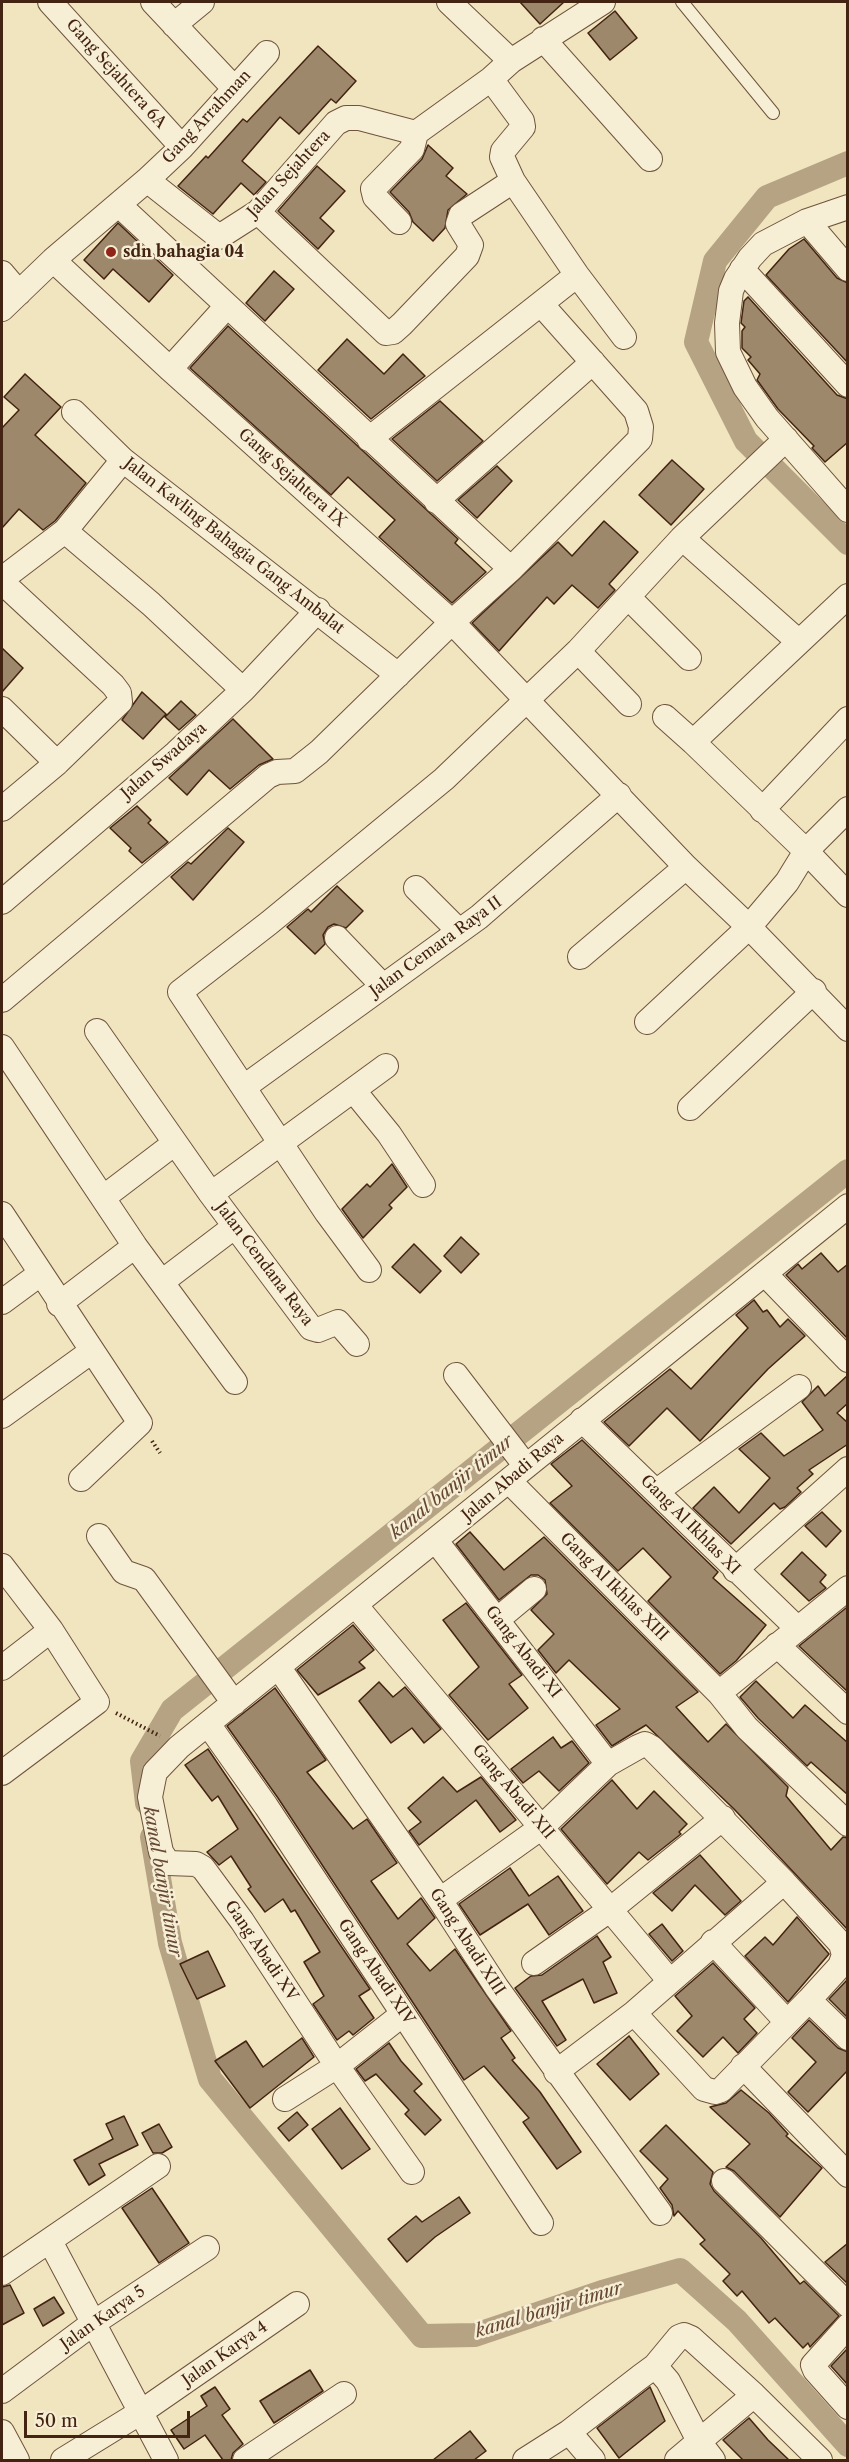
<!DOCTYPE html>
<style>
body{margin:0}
#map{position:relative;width:849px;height:2462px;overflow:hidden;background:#f1e5bf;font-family:"Libre Caslon Text",serif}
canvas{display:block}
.frame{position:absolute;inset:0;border:3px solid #432311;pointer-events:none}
.scale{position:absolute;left:24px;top:2411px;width:166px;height:27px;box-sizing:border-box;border:3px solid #432311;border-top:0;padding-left:8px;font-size:18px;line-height:21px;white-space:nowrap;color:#432311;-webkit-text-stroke:4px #f6eed5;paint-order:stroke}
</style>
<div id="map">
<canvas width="849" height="2462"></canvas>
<div class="frame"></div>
<div class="scale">50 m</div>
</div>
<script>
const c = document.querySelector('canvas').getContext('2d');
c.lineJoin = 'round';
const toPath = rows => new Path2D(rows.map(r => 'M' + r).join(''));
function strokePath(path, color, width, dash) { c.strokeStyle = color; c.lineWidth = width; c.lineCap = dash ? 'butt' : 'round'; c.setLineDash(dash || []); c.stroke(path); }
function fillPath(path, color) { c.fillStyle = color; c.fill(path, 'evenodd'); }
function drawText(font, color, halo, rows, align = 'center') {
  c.font = font + ' "Libre Caslon Text",serif'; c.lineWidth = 5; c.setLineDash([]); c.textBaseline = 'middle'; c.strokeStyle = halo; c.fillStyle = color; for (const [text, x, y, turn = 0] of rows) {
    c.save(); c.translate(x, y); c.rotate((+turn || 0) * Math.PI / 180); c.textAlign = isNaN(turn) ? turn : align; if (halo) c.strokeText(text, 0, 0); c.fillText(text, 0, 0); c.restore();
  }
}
const canal = toPath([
 [848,163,767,197,715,261,696,342,746,441,848,543],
 [147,1803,142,1761,172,1710,848,1171],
 [152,1837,170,1943,210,2079,422,2336,475,2335,602,2292,680,2270,737,2321,848,2445]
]);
const building = toPath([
 [520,2,564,2,540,24,520,2],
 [615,11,637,38,610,60,588,33,615,11],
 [318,46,356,81,336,103,331,99,299,134,280,117,242,161,266,182,254,195,241,183,213,214,178,186,206,156,208,158,243,119,247,122,318,46],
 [428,145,453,168,446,176,467,194,448,210,445,228,433,241,413,222,409,212,390,192,422,159,428,145],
 [317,166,345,191,320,218,334,231,318,249,278,211,317,166],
 [118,223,173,275,149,302,113,269,104,279,84,260,118,223],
 [804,239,837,278,848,283,848,363,766,275,789,249,804,239],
 [274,271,294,289,265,321,246,303,274,271],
 [748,297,837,395,848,399,848,442,825,462,812,448,814,446,778,409,757,380,760,374,748,360,751,357,742,348,742,331,745,327,741,323,744,301,748,297],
 [228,326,458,539,455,543,486,572,452,603,379,537,395,520,348,477,331,495,190,368,228,326],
 [347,339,384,374,403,354,425,376,371,419,318,370,347,339],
 [25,374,61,407,35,435,86,483,55,521,43,530,19,509,2,528,2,428,19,410,4,397,25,374],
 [440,401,483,441,437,481,392,439,440,401],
 [672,460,704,489,671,525,639,495,672,460],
 [497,466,512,481,477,518,458,500,497,466],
 [604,521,638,552,609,584,615,590,598,608,572,585,554,604,547,597,499,651,472,623,558,542,572,556,604,521],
 [2,648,23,668,2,692,2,648],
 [142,692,166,714,143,739,122,720,142,692],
 [181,701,196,715,179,730,165,717,181,701],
 [233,719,273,759,259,765,230,789,209,770,187,795,169,778,233,719],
 [137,806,151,820,148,823,168,842,142,863,129,851,131,848,110,828,137,806],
 [228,828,244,842,193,900,171,877,188,862,191,864,228,828],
 [337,886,363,911,346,928,334,924,328,927,323,935,325,944,315,954,287,927,308,909,311,912,337,886],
 [392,1164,407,1187,389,1205,392,1208,363,1238,342,1209,367,1184,370,1187,392,1164],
 [461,1237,479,1254,461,1273,444,1256,461,1237],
 [414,1244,441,1271,420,1293,392,1267,414,1244],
 [821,1253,838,1272,848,1264,848,1339,786,1275,798,1264,802,1269,821,1253],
 [754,1300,763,1312,767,1310,780,1327,788,1319,805,1336,768,1369,700,1441,667,1408,629,1446,604,1422,670,1369,691,1389,748,1328,736,1315,754,1300],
 [848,1375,848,1403,837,1413,848,1423,848,1444,809,1470,813,1474,797,1488,801,1492,785,1507,780,1509,774,1503,731,1544,693,1508,714,1487,739,1513,770,1478,739,1449,761,1433,784,1456,823,1430,802,1402,818,1386,825,1396,848,1375],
 [582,1440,718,1572,713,1578,766,1625,736,1661,720,1674,648,1601,671,1577,643,1548,618,1571,550,1503,572,1486,551,1464,582,1440],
 [822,1512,841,1531,826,1547,805,1526,822,1512],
 [470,1532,504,1570,544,1537,698,1692,676,1707,708,1742,726,1724,788,1787,786,1796,831,1850,843,1837,848,1838,848,1930,734,1809,646,1725,612,1746,596,1725,620,1709,569,1660,556,1673,538,1650,554,1634,531,1610,547,1594,545,1580,538,1575,531,1575,499,1600,456,1544,470,1532],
 [802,1552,826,1575,820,1582,826,1588,809,1601,781,1574,802,1552],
 [466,1603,522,1675,509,1684,528,1708,488,1740,449,1695,479,1667,443,1620,466,1603],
 [846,1608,848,1609,848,1692,799,1646,846,1608],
 [353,1625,374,1650,359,1662,365,1668,318,1695,297,1670,353,1625],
 [756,1681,793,1718,805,1705,848,1743,848,1795,811,1762,807,1766,758,1718,740,1697,756,1681],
 [379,1682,393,1697,405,1687,441,1729,424,1743,412,1728,391,1743,359,1701,379,1682],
 [275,1688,326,1760,307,1772,353,1829,367,1819,397,1863,371,1881,398,1919,421,1898,435,1918,407,1944,430,1971,455,1949,511,2031,501,2038,515,2058,512,2060,540,2092,581,2152,557,2169,523,2122,529,2118,484,2066,464,2080,278,1798,227,1726,275,1688],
 [553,1737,561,1748,572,1741,589,1763,559,1791,539,1771,523,1783,511,1769,553,1737],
 [208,1749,370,1989,359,1996,374,2018,353,2035,349,2031,337,2040,313,2004,324,1996,304,1962,320,1952,295,1910,291,1912,283,1899,265,1912,248,1889,251,1887,231,1856,219,1865,207,1852,238,1829,218,1796,212,1801,185,1765,208,1749],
 [443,1777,457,1792,481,1777,516,1820,500,1832,476,1800,419,1845,409,1831,421,1822,408,1808,443,1777],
 [612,1780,637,1809,654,1791,687,1824,679,1832,681,1834,648,1860,639,1852,607,1884,561,1829,612,1780],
 [700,1855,741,1901,725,1915,695,1885,672,1911,653,1893,700,1855],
 [510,1868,529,1896,558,1876,583,1911,549,1935,528,1904,480,1935,459,1904,510,1868],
 [797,1917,829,1954,788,2002,745,1956,765,1937,773,1945,797,1917],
 [662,1924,683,1951,672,1961,649,1934,662,1924],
 [597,1936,611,1957,603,1962,617,1993,594,2003,583,1979,542,2001,566,2040,557,2046,515,1988,531,1976,542,1975,597,1936],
 [208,1951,225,1986,197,1999,180,1964,208,1951],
 [713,1963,755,2008,744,2019,757,2033,738,2053,723,2037,703,2057,677,2031,692,2016,675,1996,713,1963],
 [848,1979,848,2018,829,1999,848,1979],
 [809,2020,838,2048,848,2052,848,2070,808,2112,788,2092,816,2062,792,2038,809,2020],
 [629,2036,659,2074,630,2100,597,2064,629,2036],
 [302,2038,314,2057,250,2108,215,2061,246,2041,263,2067,302,2038],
 [389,2043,401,2061,422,2084,414,2091,441,2120,425,2135,405,2114,409,2110,376,2074,365,2081,356,2069,389,2043],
 [741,2090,769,2113,788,2134,786,2136,822,2168,780,2217,734,2171,726,2167,750,2144,710,2107,726,2103,741,2090],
 [340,2108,370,2149,342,2169,312,2129,340,2108],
 [297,2112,308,2125,289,2141,278,2128,297,2112],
 [124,2116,138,2145,99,2164,105,2175,89,2185,74,2160,113,2139,106,2124,124,2116],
 [159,2124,172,2147,162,2153,153,2153,142,2133,159,2124],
 [666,2125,713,2172,710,2184,714,2191,761,2238,800,2284,804,2281,839,2316,810,2347,808,2343,803,2348,775,2318,769,2323,742,2291,737,2296,723,2281,730,2274,700,2244,705,2240,678,2211,674,2216,672,2205,660,2188,668,2179,640,2151,666,2125],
 [152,2188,189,2243,159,2263,122,2208,152,2188],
 [459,2197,470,2213,435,2237,407,2262,388,2239,416,2216,422,2222,459,2197],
 [848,2243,848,2284,825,2262,848,2243],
 [10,2285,24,2313,2,2325,2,2287,10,2285],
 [54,2297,64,2313,43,2326,34,2309,54,2297],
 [848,2348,848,2385,831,2366,848,2348],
 [310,2370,323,2391,274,2423,260,2401,310,2370],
 [215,2387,230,2409,222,2415,243,2444,233,2453,231,2460,223,2460,205,2435,184,2449,171,2430,207,2406,201,2396,215,2387],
 [650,2387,665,2421,619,2458,597,2428,650,2387],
 [749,2418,768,2440,789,2460,743,2460,723,2440,749,2418],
 [470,2431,486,2451,474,2460,433,2460,470,2431]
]);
const path = toPath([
 [152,1441,160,1453],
 [116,1713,160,1736]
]);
const service = toPath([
 [682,2,773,113]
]);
const minor = toPath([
 [50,2,182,147],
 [153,2,233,87],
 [449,2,511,61],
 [174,25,202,2],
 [543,39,650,159],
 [491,79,522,121,523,127,503,151,502,157,513,181,577,275,624,337],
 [147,180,182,147,267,53],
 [119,205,511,569],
 [848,207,807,221,763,244,750,258,736,279,731,291,727,323,728,352,745,387,767,418,848,510],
 [258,212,386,333,393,332,402,324,467,256,471,245,458,224,461,215,513,181],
 [807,221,848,269],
 [399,222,375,197,373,189,412,149,416,133],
 [53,260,170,369,452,622,686,867,749,927,787,882,806,851,848,809],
 [742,269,848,385],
 [2,273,19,293],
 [2,309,53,260,147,180,219,237,258,212,336,123,346,118,359,118,416,133,491,79,511,61,603,2],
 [170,369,227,306],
 [74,412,123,460,398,675],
 [369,439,577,275],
 [436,501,593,362],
 [65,531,151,604,243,690],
 [682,538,799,642],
 [2,579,65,531,123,460],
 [2,582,113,685,119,693,120,702,57,763,2,809],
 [848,596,693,742,806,851,848,895],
 [628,597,689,658],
 [578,651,629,704],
 [2,709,57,763],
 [665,717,693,742],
 [762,810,848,719],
 [416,888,459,931],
 [2,902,176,753,243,690,318,610],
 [337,938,383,986],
 [580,957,686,867],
 [2,1000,268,776,277,772,295,771,319,752,452,622,511,569,640,439,641,427,636,411,541,304],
 [647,1022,749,927,848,1029],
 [97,1031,211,1194],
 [2,1047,135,1246,235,1382],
 [244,1087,479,917,619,795],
 [354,1091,389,1134,423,1185],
 [690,1108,814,991],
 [104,1197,175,1143],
 [2,1214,140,1423,81,1479],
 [369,1270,327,1213,180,992,269,923,444,779,578,651,682,538,786,439],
 [765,1274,848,1360],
 [163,1281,234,1227],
 [2,1302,40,1274],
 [59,1304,135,1246],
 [357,1344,338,1322,318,1330,311,1328,211,1194,386,1066],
 [456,1375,525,1465],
 [2,1416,92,1351],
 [582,1420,798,1629],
 [509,1481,719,1693,747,1728,848,1824],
 [657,1491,799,1387],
 [99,1536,124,1572,144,1579,234,1703],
 [436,1541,608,1764],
 [2,1566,51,1630,97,1702,2,1773],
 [735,1570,848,1469],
 [356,1606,669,1980],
 [498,1619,534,1589],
 [777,1645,848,1712],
 [2,1668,51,1630],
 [279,1668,440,1900,497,1988,660,2213],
 [719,1693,848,1588],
 [208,1724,266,1806,541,2223],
 [440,1900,542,1827,608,1764,638,1747,645,1744,652,1748,784,1882,841,1944,844,1955,840,1966,809,2000,721,2090,715,2092,704,2089,634,2013],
 [713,1942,787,2022],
 [534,1963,611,1909,723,1818],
 [809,2000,848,2038],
 [743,2066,848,2175],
 [556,2072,634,2013,784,1882],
 [285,2099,337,2066,403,2014],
 [412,2172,337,2066,242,1921,203,1868,196,1864,168,1863,161,1852,150,1797,155,1772,179,1747,848,1206],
 [724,2181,848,2305],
 [50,2241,166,2460],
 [2,2273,158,2166],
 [848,2326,813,2365,815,2370,848,2407],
 [655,2366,668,2381,700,2443,713,2460],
 [2,2391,92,2324,207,2248],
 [2,2432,17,2460],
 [569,2432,593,2460],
 [63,2460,141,2412,297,2304],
 [245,2460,344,2394],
 [525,2460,569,2432,640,2377,655,2366,679,2337,684,2335,691,2338,754,2395,820,2460],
 [677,2460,754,2395]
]);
const markers = [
 [111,252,6,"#8f2418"]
];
const streetNames = [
 ["Gang Sejahtera 6A",116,74,48],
 ["Gang Arrahman",207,117,-47],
 ["Jalan Sejahtera",289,174,-47],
 ["Gang Sejahtera IX",292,478,42],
 ["Jalan Kavling Bahagia Gang Ambalat",234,546,38],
 ["Jalan Swadaya",164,761,-41],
 ["Jalan Cemara Raya II",436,947,-36],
 ["Jalan Cendana Raya",264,1264,53],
 ["Jalan Abadi Raya",513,1477,-40],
 ["Gang Al Ikhlas XI",690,1525,45],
 ["Gang Al Ikhlas XIII",614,1587,45],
 ["Gang Abadi XI",523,1652,52],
 ["Gang Abadi XII",513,1792,50],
 ["Gang Abadi XIII",467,1942,57],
 ["Gang Abadi XV",261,1951,56],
 ["Gang Abadi XIV",376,1972,56],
 ["Jalan Karya 5",103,2318,-35],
 ["Jalan Karya 4",225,2354,-35]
];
const poiNames = [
 ["sdn bahagia 04",123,252]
];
const waterNames = [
 ["kanal banjir timur",452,1487,-39],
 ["kanal banjir timur",162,1882,80],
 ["kanal banjir timur",549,2310,-17]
];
strokePath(canal, '#b6a384', 24);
fillPath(building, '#9d886b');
strokePath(building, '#432311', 1.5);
strokePath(service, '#6e543c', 14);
strokePath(minor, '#6e543c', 26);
strokePath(path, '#432311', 4, [1.5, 3]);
strokePath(service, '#f6eed5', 12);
strokePath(minor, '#f6eed5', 24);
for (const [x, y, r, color] of markers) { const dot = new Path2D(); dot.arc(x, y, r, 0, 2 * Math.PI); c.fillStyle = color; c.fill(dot); strokePath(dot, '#f6eed5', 2); }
drawText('16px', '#432311', '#f6eed5', streetNames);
drawText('bold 16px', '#432311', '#f6eed5', poiNames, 'left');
drawText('italic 18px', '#664934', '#f6eed5', waterNames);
</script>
